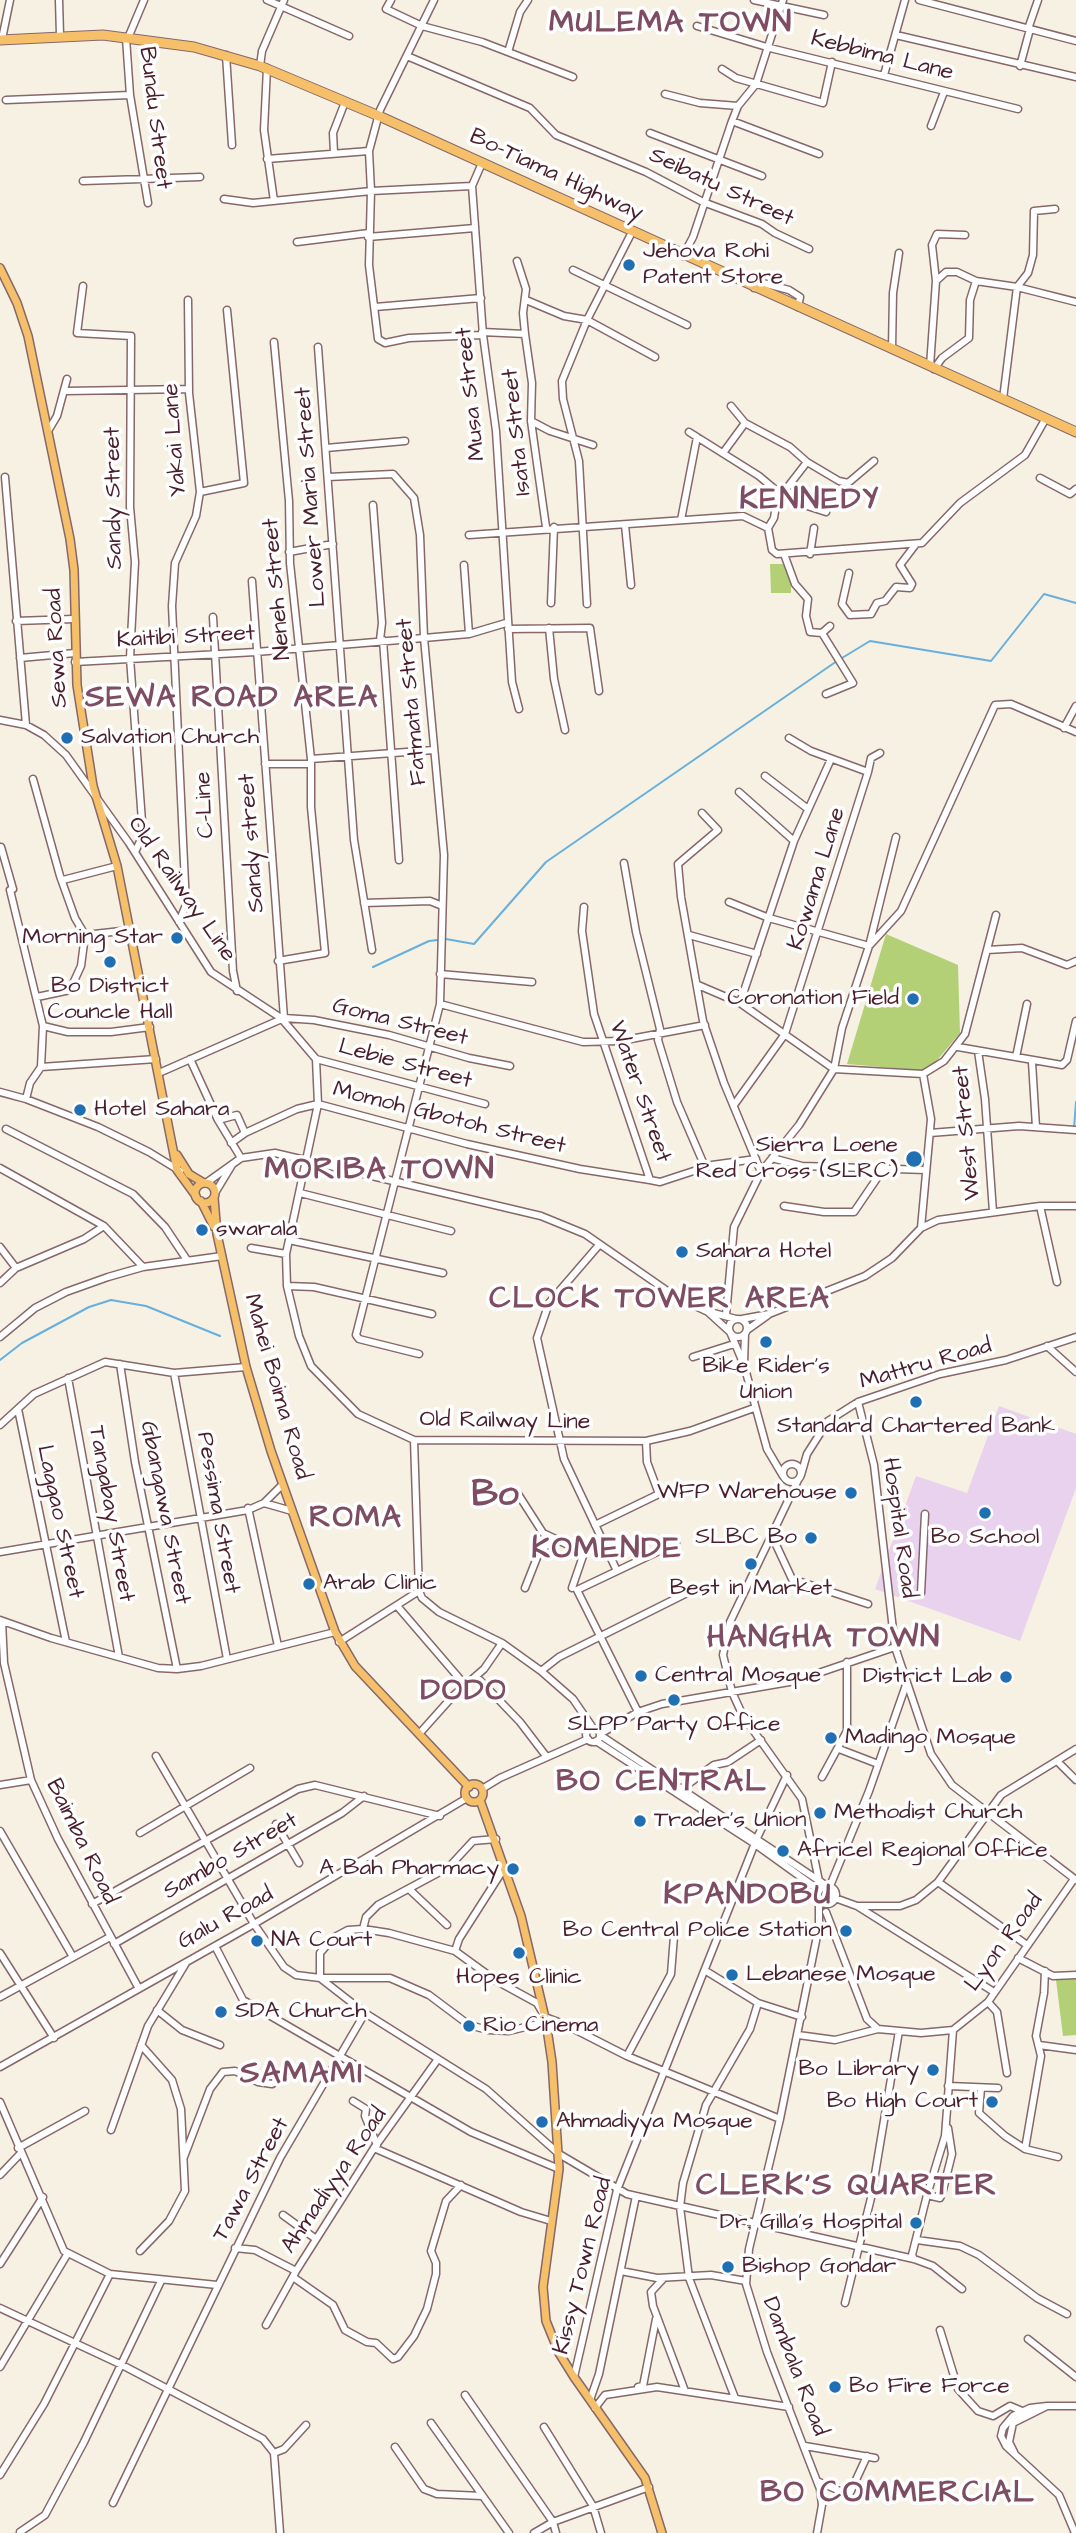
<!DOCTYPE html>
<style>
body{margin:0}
canvas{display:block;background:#f6f1e2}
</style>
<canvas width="1076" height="2533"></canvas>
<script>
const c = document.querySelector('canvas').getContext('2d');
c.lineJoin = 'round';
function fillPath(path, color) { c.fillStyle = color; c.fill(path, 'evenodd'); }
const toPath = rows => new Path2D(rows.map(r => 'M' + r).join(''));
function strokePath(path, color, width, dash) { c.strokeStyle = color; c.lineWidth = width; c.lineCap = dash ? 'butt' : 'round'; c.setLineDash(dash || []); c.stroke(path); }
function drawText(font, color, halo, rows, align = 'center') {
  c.font = font + ' "Architects Daughter",sans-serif'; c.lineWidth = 7; c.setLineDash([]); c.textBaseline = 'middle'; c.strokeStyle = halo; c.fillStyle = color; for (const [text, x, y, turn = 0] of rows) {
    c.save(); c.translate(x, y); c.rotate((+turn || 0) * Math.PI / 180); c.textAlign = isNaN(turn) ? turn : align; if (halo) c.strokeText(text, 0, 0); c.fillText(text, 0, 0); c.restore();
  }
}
const built = toPath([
 [999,1406,1076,1434,1076,1488,1020,1641,875,1589,916,1476,967,1493]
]);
const green = toPath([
 [770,564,791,564,791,593,771,593],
 [886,934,958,965,960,1033,928,1071,847,1064],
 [1076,1977,1076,2035,1063,2036,1056,1980]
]);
const stream = toPath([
 [842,658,870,641,991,661,1044,594,1076,603],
 [373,967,429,941,446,939,474,944,546,862,837,661],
 [1074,1128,1076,1102],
 [0,1360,22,1343,89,1307,111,1300,146,1306,220,1336]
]);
const minor = toPath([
 [59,0,60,35],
 [267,0,349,36],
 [391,0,386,9,422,26,482,42,573,77],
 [434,0,380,110,369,151,371,191,369,265,378,339,385,343,409,338,483,335],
 [754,0,824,15],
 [919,0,1076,41],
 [697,26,770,48,1018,109],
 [1028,29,1038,0],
 [896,35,1076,77],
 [126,38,130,95,148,203],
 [128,38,144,0],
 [2,39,10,0],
 [508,52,520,12,528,0],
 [226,55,232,145],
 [407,56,530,108,556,135,646,172,703,202,762,224,775,233,809,249],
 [260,66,262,51,284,0],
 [1020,66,1030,29],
 [267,68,264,130,274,201],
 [722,69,736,78,823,103,832,62],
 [884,75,905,0],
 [665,94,700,103,738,106],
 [6,100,130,95],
 [732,121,819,154],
 [931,126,944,92],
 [650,133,762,176],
 [334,153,333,133,345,102],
 [267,159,369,151],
 [482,163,472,186,483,335,496,431,512,682,519,709],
 [83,181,200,177],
 [224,199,253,203,371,191,472,186],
 [1055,209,1034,211,1033,255,1028,273,1017,287,1076,302],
 [368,237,475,228],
 [297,242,369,233],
 [683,256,693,237,732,121,738,106,756,84,783,0],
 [517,261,526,289,523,313,525,334],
 [573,270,687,325],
 [936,281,932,245,937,234,965,235],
 [83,286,77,333,131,336,130,507,135,562,130,658,143,835,135,852],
 [754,288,759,282,789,290,800,297,798,307],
 [526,300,564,316,587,320,655,357],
 [375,307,481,298],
 [482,332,525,334,532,383,531,421,546,527],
 [274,342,289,501,290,563,311,759,311,807,325,953,278,961],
 [318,347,354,840,372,950],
 [892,349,893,293,899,253],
 [930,366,936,281,946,272,957,272,976,281,1017,287,1003,399],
 [934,369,942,358,969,338,970,300,976,281],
 [66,391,189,389],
 [731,406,745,423],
 [531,421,550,431,593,445],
 [48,431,57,416,67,379],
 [689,432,759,476,778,492,774,518,768,528],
 [326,448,405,441],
 [723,453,745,423,790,447,807,462,839,481,848,483,874,461],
 [5,477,26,725],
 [328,477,393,474,414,498,420,535,424,638,444,855,440,1004,356,1335,359,1339,419,1354],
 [1040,478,1070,494,1076,489],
 [786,490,798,503,826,512],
 [200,492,244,483,227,310],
 [783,493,807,462],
 [373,505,382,623,380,640],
 [681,520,697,437],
 [625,525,631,585],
 [469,535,743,516,768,528,772,550,777,554,922,543,960,503,1025,455,1046,418],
 [289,552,333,544],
 [784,554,795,584,808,599,806,616,810,632,822,633,830,626],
 [810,554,814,528],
 [464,565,469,634],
 [849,573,842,604,850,615,871,614,877,603,885,601,896,587,910,588,912,584,900,565,916,544],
 [252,581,284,1018],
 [551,603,554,527],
 [587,604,579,461,563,399,562,381,587,320,632,232],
 [213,617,233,971,237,991],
 [16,621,74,619],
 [549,628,554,679,565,730],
 [508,629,590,628,599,691],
 [822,633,853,683,826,694],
 [383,640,399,860],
 [20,658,75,653],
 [75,662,256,652,424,638,469,634,506,623],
 [0,720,26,725,44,735,66,755,129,843,211,972,281,1018,316,1059,318,1104,286,1254,287,1286,299,1336,311,1366,358,1414,414,1440,646,1441,690,1431,754,1408],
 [1064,728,1076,706],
 [311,759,434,750],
 [265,764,311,764],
 [868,772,871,758,880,753],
 [765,776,808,809],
 [33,779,60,876,75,918,85,935,130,930],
 [739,792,794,841],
 [702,813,718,830,678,864,681,897,703,1021,724,1083,761,1172],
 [1,847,13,889,10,890,43,1026,41,1067,30,1083,26,1099],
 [624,863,636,932,660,1029,658,1040,677,1102,705,1167],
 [61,878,63,880,117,866],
 [729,902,769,918,869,946],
 [364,903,430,901,440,905],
 [584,907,582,931,594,1014,650,1180,660,1182,712,1165,756,1159],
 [179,922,186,905,172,606,175,563,196,516,200,492,189,393,188,300],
 [689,935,757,954],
 [870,945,901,911,995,705,1011,704,1076,732],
 [987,950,1022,948,1067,965,1076,961],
 [440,974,532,982],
 [698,985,740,1003,834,1069],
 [37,997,70,990,81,966,85,935],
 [740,1003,794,841,831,759],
 [440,1004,583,1042,620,1041,705,1025],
 [43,1026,68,1032,111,1032,150,1027],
 [958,1047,1062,1065,1067,1060,1076,1021],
 [978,1051,985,1099,993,1212],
 [1016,1057,1027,1004],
 [190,1059,218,1120,241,1158],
 [316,1059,485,1104],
 [1032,1062,1036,1127],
 [41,1067,156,1059],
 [834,1069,923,1074,944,1061,965,1034,996,915],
 [159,1073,284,1018,314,1020,389,1035,469,1058,510,1066],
 [0,1092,26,1099,98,1127,149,1152,180,1171],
 [734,1105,785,1034,868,772,811,751,789,738],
 [218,1120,237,1115,245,1133,231,1143],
 [6,1129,133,1194,165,1227,187,1260],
 [245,1133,297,1109,318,1104,467,1144,580,1169,650,1180],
 [930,1133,1019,1126,1076,1130],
 [772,1158,802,1166,926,1170],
 [0,1168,104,1226,143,1267],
 [206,1183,241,1158,275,1153,541,1216,585,1234,676,1297,706,1311,736,1319],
 [215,1193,232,1165],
 [300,1193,451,1231],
 [784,1206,824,1212,854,1212,884,1168],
 [1040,1206,1057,1282],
 [921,1228,931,1119,923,1074],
 [289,1240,443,1273],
 [599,1245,549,1303,537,1338,564,1459,617,1571],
 [0,1247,16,1268],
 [251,1248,286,1254],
 [0,1283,16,1268,84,1239,104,1226],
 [287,1286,314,1287,432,1314],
 [708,1312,730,1332],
 [726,1315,734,1227,761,1172,799,1125,834,1069,842,1028,869,946,896,837],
 '729 1328a9 9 0 1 1 18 0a9 9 0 1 1-18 0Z',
 [742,1319,769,1314,865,1276,892,1258,921,1228,938,1220,1040,1206,1076,1206],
 [747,1330,768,1315],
 [731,1334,744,1365,767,1449,783,1476],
 [0,1337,35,1308,66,1292,108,1277,143,1267,222,1256],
 [1047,1346,1076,1372],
 [693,1357,734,1344],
 [744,1363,745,1334],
 [120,1364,135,1462,177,1669],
 [174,1373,227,1659],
 [68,1378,119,1657],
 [858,1402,874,1465,895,1647,931,1754,952,1785,1076,1880],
 [18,1409,66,1642],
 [0,1425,34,1394,105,1362,174,1373,246,1367],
 [414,1440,419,1591,422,1598,439,1612,502,1643,541,1671,573,1699,593,1728],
 '783 1473a9 9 0 1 1 18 0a9 9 0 1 1-18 0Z',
 [801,1475,807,1454,828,1421,858,1402,940,1374,1006,1360,1076,1337],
 [798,1480,730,1622,723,1655,732,1692,743,1716,802,1799,819,1881],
 [518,1494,543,1533,566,1544,576,1544,584,1553,572,1588],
 [264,1503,282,1485],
 [248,1508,278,1646],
 [595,1525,659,1494,647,1462,646,1441],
 [771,1534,792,1579,868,1604],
 [0,1552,248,1510,264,1503,292,1511],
 [525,1588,540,1550,556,1539],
 [921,1593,925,1514],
 [398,1607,465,1685],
 [0,1620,51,1638,158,1668,177,1669,201,1666,335,1632],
 [2,1621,4,1663,31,1780,58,1839,138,1987],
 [339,1642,419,1591],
 [541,1671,559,1657,691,1591],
 [476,1676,520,1722,546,1756],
 [638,1712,577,1590,676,1543],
 '586 1735a7 7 0 1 1 14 0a7 7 0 1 1-14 0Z',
 [419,1734,453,1696,484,1669,502,1643],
 [600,1734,638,1712,662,1704,795,1681,895,1647],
 [600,1735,827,1886],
 [596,1741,755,1844,819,1890],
 [839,1749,878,1764],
 [156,1756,254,1924,284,1967,296,1975,320,1978,365,2013,486,2089,559,2154,627,2194,914,2259,933,2266,962,2289],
 [1057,1761,1076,1780],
 [822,1777,847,1731,847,1662],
 [0,1785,31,1780],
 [482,1789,500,1778,588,1739],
 [680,1790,714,1765,728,1762,761,1740],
 [276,1824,299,1863],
 [0,1831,73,1957],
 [140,1833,250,1768],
 [938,1882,1027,1945],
 '818 1895a9 9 0 1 1 18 0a9 9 0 1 1-18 0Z',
 [830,1886,869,1791,906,1685],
 [410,1890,447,1925],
 [835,1898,857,1906,994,1992],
 [92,1904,298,1789,315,1785,440,1816],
 [857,1906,900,1906,916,1900,938,1882,1001,1795,1076,1749],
 [826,1912,867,2019,877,2028],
 [363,1929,366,1917,378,1905,449,1867,473,1841,496,1839],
 [114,1944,342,1813,364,1796],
 [215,1946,243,2000,471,2132,559,2169],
 [455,1951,459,1939,505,1867],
 [0,1953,54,2038],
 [1018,1958,1053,1976,1076,1975],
 [706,1971,758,2003,802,2017],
 [0,1997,110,1937],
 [988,2002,997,2012,1007,2073],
 [157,2010,182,2030,220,2045],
 [546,2022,509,2031,488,2030,469,2025,429,1995,390,1978,320,1978,320,1953,333,1938,348,1930,363,1929,389,1933,455,1951,495,1980,537,2003,545,2017,566,2025,627,2056,780,2119],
 [798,2035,835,2040,878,2029,921,2033,953,2030,988,2002,1074,1879],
 [1039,2045,1076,2050],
 [627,2056,671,1974,674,1936],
 [0,2067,254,1924,467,1798],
 [948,2086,998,2088],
 [981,2088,979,2113,1005,2136,1025,2149,1058,2157],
 [353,2101,366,2109,365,2116,377,2145],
 [0,2102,64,2251,110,2274,217,2285],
 [111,2130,148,2026,186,1963],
 [18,2148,85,2111],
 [374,2148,521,2212,551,2221],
 [1025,2149,1041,2056,1036,2036,1044,1993,1045,1971],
 [184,2157,210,2089,223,2072,235,2071,258,2082,272,2084,286,2076],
 [0,2175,20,2154],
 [927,2195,940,2198,942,2194,952,2154,948,2128],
 [283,2215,316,2239],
 [917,2240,960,2246,979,2255,1037,2298,1067,2314],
 [235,2248,255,2250,296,2271],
 [140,2251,169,2221,185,2191,181,2109,172,2080,141,2045],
 [914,2259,912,2255,927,2195,945,2136,953,2030],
 [0,2264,43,2197],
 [621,2271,657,2278,711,2275,746,2281],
 [293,2277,333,2305,345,2330,367,2342,376,2343,393,2359,398,2357,414,2336,427,2309,436,2274,436,2263,431,2251,446,2201,461,2185],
 [663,2279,651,2292,653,2306,685,2391],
 [845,2303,871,2198,899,2031],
 [0,2308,122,2365,263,2439,274,2453,280,2533],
 [266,2325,296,2271,374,2148,438,2059],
 [940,2330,958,2389,978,2411,993,2416,1010,2406,1022,2411],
 [1028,2339,1076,2377],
 [0,2367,68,2253],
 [574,2377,617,2190,757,1838,787,1775],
 [638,2387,643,2386,656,2319],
 [465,2395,553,2522,556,2533],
 [735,2398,689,2278,680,2207,683,2183,706,2105,750,2029,758,2003],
 [590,2400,599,2374,636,2196],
 [1047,2406,1076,2406],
 [595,2408,605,2395,657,2387,789,2407],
 [431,2423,509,2533],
 [544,2427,593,2506,601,2533],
 [805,2446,875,2458],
 [395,2447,424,2489,437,2494,482,2496],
 [1014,2452,1009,2442,1013,2423,1047,2406,1030,2408,1013,2416,1003,2428,1001,2436,1006,2446,1059,2495,1075,2533],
 [274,2453,284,2449,306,2425],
 [0,2475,44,2404,110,2274],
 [817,2481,849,2495,867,2456],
 [113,2503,280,2158,365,2013],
 [20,2532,45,2515,84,2442,161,2281],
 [534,2533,553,2522,649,2487],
 [817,2533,822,2505,820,2489,767,2352,746,2284,749,2249,780,2119,819,1926,819,1901]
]);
const major = toPath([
 [0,268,17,303,28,336,70,539,74,570,77,685,93,786,117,866,177,1170,196,1196],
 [177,1155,189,1174,204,1183],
 '195 1193a10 10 0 1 1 20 0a10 10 0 1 1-20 0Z',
 [214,1198,217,1234,246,1367,271,1451,335,1632,355,1666,469,1787],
 [201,1201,214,1227],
 '465 1793a9 9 0 1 1 18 0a9 9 0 1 1-18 0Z',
 [480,1800,521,1916,546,2022,552,2062,559,2169,543,2287,546,2321,559,2353,574,2377,645,2478,662,2533]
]);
const highway = toPath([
 [0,40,103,35,194,47,260,66,379,116,1076,432]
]);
const markers = [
 [629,265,7,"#1f6fb2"],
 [67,738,7,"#1f6fb2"],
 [177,938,7,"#1f6fb2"],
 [110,962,7,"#1f6fb2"],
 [913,999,7,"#1f6fb2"],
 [80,1110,7,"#1f6fb2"],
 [914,1159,9,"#1f6fb2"],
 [202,1230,7,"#1f6fb2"],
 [682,1252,7,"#1f6fb2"],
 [766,1342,7,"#1f6fb2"],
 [916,1402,7,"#1f6fb2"],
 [851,1493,7,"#1f6fb2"],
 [985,1513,7,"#1f6fb2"],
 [811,1538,7,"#1f6fb2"],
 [751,1564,7,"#1f6fb2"],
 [309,1584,7,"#1f6fb2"],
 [641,1676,7,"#1f6fb2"],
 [1006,1677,7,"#1f6fb2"],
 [674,1700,7,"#1f6fb2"],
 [831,1738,7,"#1f6fb2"],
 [820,1813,7,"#1f6fb2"],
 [640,1821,7,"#1f6fb2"],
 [783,1851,7,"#1f6fb2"],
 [513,1869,7,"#1f6fb2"],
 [846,1931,7,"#1f6fb2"],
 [257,1941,7,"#1f6fb2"],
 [519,1953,7,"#1f6fb2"],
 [732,1975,7,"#1f6fb2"],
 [221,2012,7,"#1f6fb2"],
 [469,2026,7,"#1f6fb2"],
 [933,2070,7,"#1f6fb2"],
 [992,2102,7,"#1f6fb2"],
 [542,2122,7,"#1f6fb2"],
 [916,2223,7,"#1f6fb2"],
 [728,2267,7,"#1f6fb2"],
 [835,2387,7,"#1f6fb2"]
];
const streetNames = [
 ["Kebbima Lane",882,57,14],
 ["Bundu Street",154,118,83],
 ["Bo-Tiama Highway",556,176,25],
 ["Seibatu Street",721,188,25],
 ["Musa Street",472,394,-96],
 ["Isata Street",518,432,-96],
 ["Yakai Lane",176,440,-94],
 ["Lower Maria Street",312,497,-94],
 ["Sandy Street",115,498,-91],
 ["Neneh Street",278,589,-95],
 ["Kaitibi Street",186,638,-3],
 ["Sewa Road",58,648,-93],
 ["Fatmata Street",413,702,-95],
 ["C-Line",206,805,-93],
 ["Sandy street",253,843,-94],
 ["Kowama Lane",818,879,-73],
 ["Old Railway Line",181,890,55],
 ["Goma Street",400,1023,14],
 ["Lebie Street",405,1065,15],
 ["Water Street",639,1092,71],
 ["Momoh Gbotoh Street",449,1119,14],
 ["West Street",968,1133,-95],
 ["Mattru Road",926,1365,-16],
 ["Mahei Boima Road",276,1387,74],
 ["Old Railway Line",505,1422,1],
 ["Gbangawa Street",164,1513,79],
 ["Pessima Street",217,1513,80],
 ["Tangabay Street",110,1514,80],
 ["Laggao Street",59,1522,78],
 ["Hospital Road",898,1528,82],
 ["Baimba Road",81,1842,64],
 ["Sambo Street",231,1857,-30],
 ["Galu Road",226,1919,-29],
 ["Lyon Road",1005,1943,-54],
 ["Tawa Street",252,2180,-62],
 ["Ahmadiyya Road",335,2181,-56],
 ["Kissy Town Road",584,2266,-76],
 ["Dambala Road",794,2367,69]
];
const poiNames = [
 ["Jehova Rohi",643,252],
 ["Patent Store",643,278],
 ["Salvation Church",81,738],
 ["Morning Star",163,938,"right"],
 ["Bo District",110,987,"center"],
 ["Councle Hall",110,1013,"center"],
 ["Coronation Field",899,999,"right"],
 ["Hotel Sahara",94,1110],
 ["Sierra Loene",898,1146,"right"],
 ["Red Cross (SLRC)",898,1172,"right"],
 ["swarala",216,1230],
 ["Sahara Hotel",696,1252],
 ["Bike Rider's",766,1367,"center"],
 ["Union",766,1393,"center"],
 ["Standard Chartered Bank",916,1427,"center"],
 ["WFP Warehouse",837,1493,"right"],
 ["SLBC Bo",797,1538,"right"],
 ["Bo School",985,1538,"center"],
 ["Arab Clinic",323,1584],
 ["Best in Market",751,1589,"center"],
 ["Central Mosque",655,1676],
 ["District Lab",992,1677,"right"],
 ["SLPP Party Office",674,1725,"center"],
 ["Madingo Mosque",845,1738],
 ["Methodist Church",834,1813],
 ["Trader's Union",654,1821],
 ["Africel Regional Office",797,1851],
 ["A Bah Pharmacy",499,1869,"right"],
 ["Bo Central Police Station",832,1931,"right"],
 ["NA Court",271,1941],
 ["Lebanese Mosque",746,1975],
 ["Hopes Clinic",519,1978,"center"],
 ["SDA Church",235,2012],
 ["Rio Cinema",483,2026],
 ["Bo Library",919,2070,"right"],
 ["Bo High Court",978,2102,"right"],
 ["Ahmadiyya Mosque",556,2122],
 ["Dr. Gilla's Hospital",902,2223,"right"],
 ["Bishop Gondar",742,2267],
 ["Bo Fire Force",849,2387]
];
const districtNames = [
 ["MULEMA TOWN",671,25],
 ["KENNEDY",810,502],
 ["SEWA ROAD AREA",232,700],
 ["MORIBA TOWN",380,1172],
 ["CLOCK TOWER AREA",660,1301],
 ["ROMA",356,1520],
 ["KOMENDE",607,1551],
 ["HANGHA TOWN",824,1640],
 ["DODO",464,1693],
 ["BO CENTRAL",662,1784],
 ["KPANDOBU",748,1897],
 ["SAMAMI",302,2076],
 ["CLERK'S QUARTER",847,2188],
 ["BO COMMERCIAL",898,2495]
];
const townNames = [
 ["Bo",495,1497]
];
fillPath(built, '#e9d2ed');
fillPath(green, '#b4d076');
strokePath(stream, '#67afde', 2);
strokePath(minor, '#86686b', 9);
strokePath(major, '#86686b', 10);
strokePath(highway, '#86686b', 11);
strokePath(minor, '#fff', 6);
strokePath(major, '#f6c06b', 7);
strokePath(highway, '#f6c06b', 9);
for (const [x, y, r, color] of markers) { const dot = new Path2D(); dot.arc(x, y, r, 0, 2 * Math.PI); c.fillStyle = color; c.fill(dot); strokePath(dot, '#fff', 2.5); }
drawText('23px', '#4a1f2b', '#fff', streetNames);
drawText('23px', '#4a1f2b', '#fff', poiNames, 'left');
c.letterSpacing = '2px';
drawText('bold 30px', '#7e4d61', '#fff', districtNames);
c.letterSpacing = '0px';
drawText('bold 37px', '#7e4d61', '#fff', townNames);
</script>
